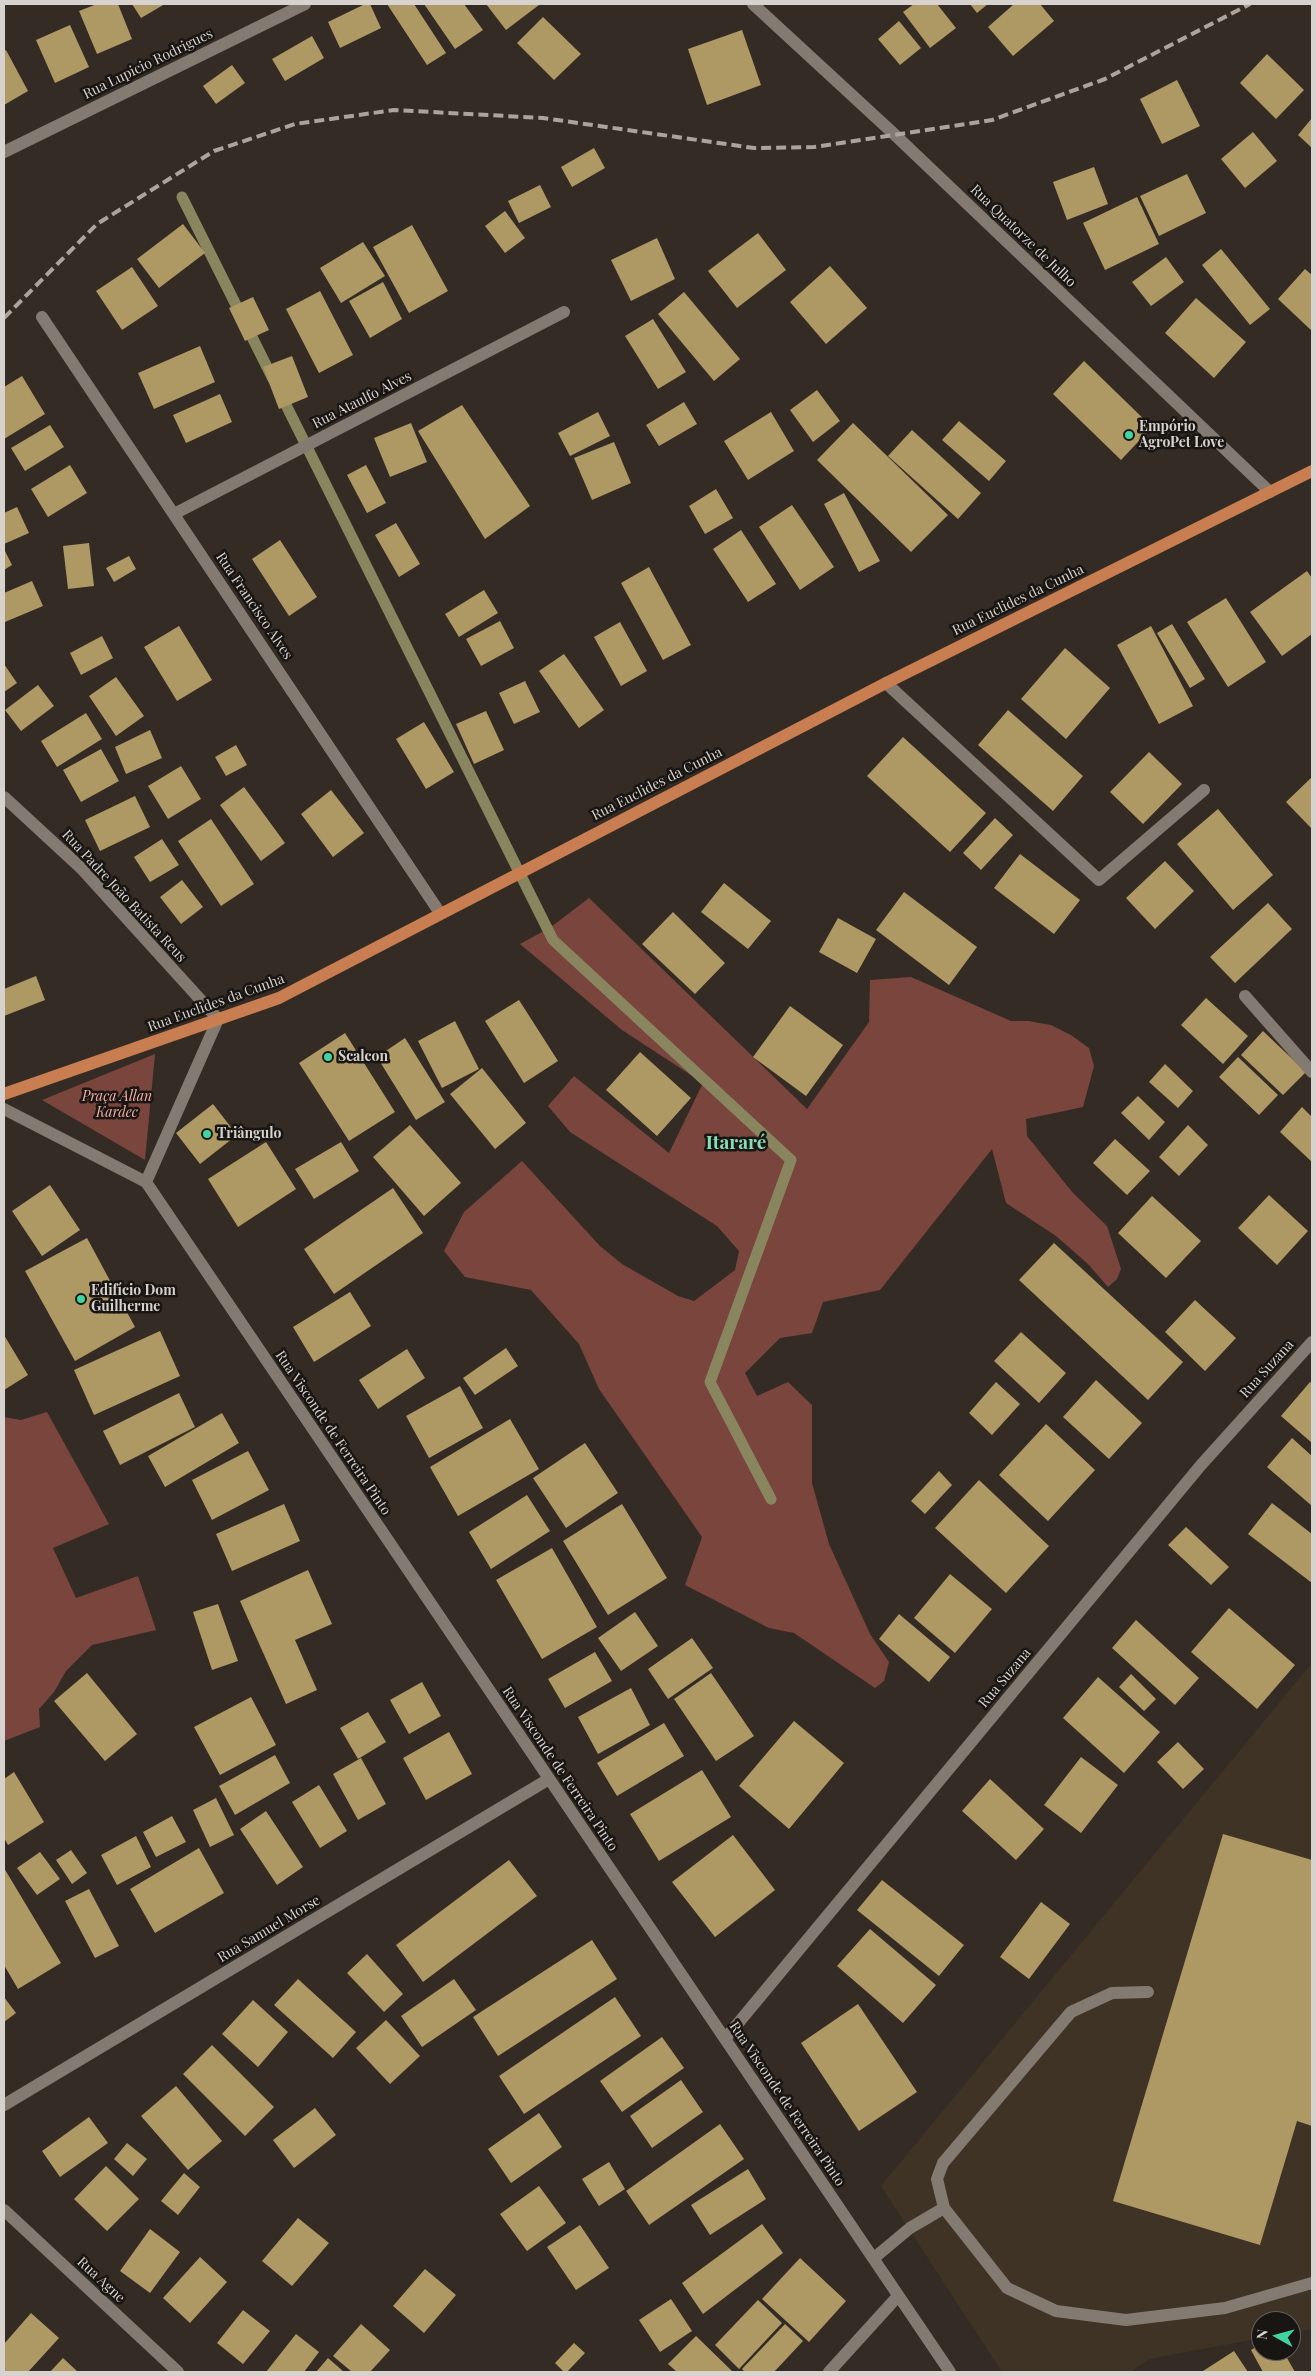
<!DOCTYPE html>
<meta charset="utf-8">
<style>
body{margin:0}
#map{position:relative;width:1316px;height:2376px;overflow:hidden;background:#342c24;font-family:"Playfair Display",serif}
canvas{display:block}
.frame{position:absolute;inset:0;border:5px solid #d7d2cd;pointer-events:none}
.north{position:absolute;left:1251px;top:2311px;width:50px;height:50px;box-sizing:border-box;background:#191512;border:1px solid #65615d;border-radius:50%;rotate:277deg;font-size:14px;font-weight:700;line-height:20px;text-align:center;color:#d7d2cd}
.north::after{content:'';display:block;margin:auto;width:18px;height:22px;background:#3fd4a2;clip-path:polygon(50% 0,100% 100%,50% 72%,0 100%)}
</style>
<div id="map">
<canvas width="1316" height="2376"></canvas>
<div class="frame"></div>
<div class="north">N</div>
</div>
<script>
const c = document.querySelector('canvas').getContext('2d');
c.lineJoin = 'round';
function fillPath(path, color) { c.fillStyle = color; c.fill(path, 'evenodd'); }
const toPath = rows => new Path2D(rows.map(r => 'M' + r).join(''));
function strokePath(path, color, width, dash) { c.strokeStyle = color; c.lineWidth = width; c.lineCap = dash ? 'butt' : 'round'; c.setLineDash(dash || []); c.stroke(path); }
function drawText(font, color, halo, rows, align = 'center') {
  c.font = font + ' "Playfair Display",serif'; c.lineWidth = 5; c.setLineDash([]); c.textBaseline = 'middle'; c.strokeStyle = halo; c.fillStyle = color; for (const [text, x, y, turn = 0] of rows) {
    c.save(); c.translate(x, y); c.rotate((+turn || 0) * Math.PI / 180); c.textAlign = isNaN(turn) ? turn : align; if (halo) c.strokeText(text, 0, 0); c.fillText(text, 0, 0); c.restore();
  }
}
const built = toPath([
 [1312,1663,1312,2329,1291,2333,1291,2321,1261,2321,1261,2338,1149,2359,1130,2372,1002,2372,881,2186]
]);
const green = toPath([
 [589,898,807,1109,869,1022,870,980,911,977,1011,1021,1028,1021,1051,1025,1071,1035,1089,1048,1094,1066,1083,1107,1026,1119,1027,1136,1073,1193,1107,1226,1121,1269,1117,1279,1108,1287,1088,1264,1056,1236,1006,1203,992,1149,880,1290,823,1302,812,1333,780,1338,745,1373,757,1396,788,1382,812,1405,812,1483,829,1544,870,1634,889,1662,884,1681,875,1688,794,1633,769,1628,685,1585,702,1537,599,1389,579,1344,531,1290,465,1277,444,1251,464,1212,522,1161,600,1246,622,1264,678,1296,694,1301,735,1270,739,1251,717,1226,570,1132,548,1106,574,1076,669,1153,703,1083,622,1030,520,944,551,927],
 [155,1054,145,1160,42,1100],
 [47,1412,109,1524,53,1548,76,1598,138,1576,156,1630,92,1645,66,1671,54,1692,39,1709,40,1727,4,1741,4,1417,21,1420]
]);
const stream = toPath([
 [182,197,273,379],
 [280,393,553,940,791,1160,710,1382,771,1499]
]);
const building = toPath([
 [97,4,118,4,132,39,97,54,79,11],
 [132,4,165,4,141,18],
 [365,4,370,4,381,28,340,48,328,22],
 [387,4,414,4,446,53,427,65],
 [424,4,464,4,483,30,455,49],
 [486,4,538,4,539,5,506,30],
 [914,4,937,4,956,28,930,48,903,12],
 [970,4,988,4,977,13],
 [1014,4,1040,4,1054,21,1013,56,988,27],
 [543,17,581,54,554,80,517,43],
 [899,21,921,48,900,65,878,39],
 [70,25,89,67,55,83,36,40],
 [742,30,761,85,707,105,688,49],
 [312,36,324,58,285,81,272,59],
 [6,50,28,91,4,105,4,51],
 [1267,54,1304,90,1276,119,1240,83],
 [232,65,245,83,216,104,203,86],
 [1177,80,1200,126,1162,144,1140,99],
 [1312,118,1312,148,1298,135],
 [1253,132,1277,161,1245,188,1221,159],
 [594,148,605,168,572,187,561,167],
 [1094,167,1108,204,1067,220,1053,182],
 [1187,174,1206,213,1159,236,1140,196],
 [540,185,551,207,519,223,508,201],
 [1137,197,1159,244,1105,270,1083,223],
 [505,211,525,238,505,253,485,226],
 [183,224,205,253,159,288,137,259],
 [412,225,448,291,409,313,373,247],
 [758,233,786,270,737,308,708,271],
 [657,238,675,279,631,301,611,260],
 [363,242,385,276,341,303,320,268],
 [1221,249,1270,309,1250,325,1202,265],
 [1166,257,1184,282,1151,306,1132,282],
 [830,266,867,308,826,344,790,302],
 [132,267,158,306,122,330,96,291],
 [1305,269,1312,275,1312,331,1278,299],
 [383,282,402,319,370,338,349,301],
 [320,291,353,355,319,373,286,309],
 [684,292,740,359,714,381,658,314],
 [253,297,269,330,245,341,229,308],
 [1196,298,1246,342,1214,378,1165,333],
 [653,319,686,372,658,389,625,336],
 [200,346,215,382,154,409,138,373],
 [292,356,308,397,279,409,263,367],
 [1084,361,1152,427,1121,460,1053,394],
 [22,376,45,414,4,439,4,387],
 [817,390,840,421,813,442,790,410],
 [220,394,232,422,186,443,173,415],
 [684,402,697,424,659,446,646,425],
 [462,405,530,506,485,539,418,431],
 [598,412,610,436,570,456,558,433],
 [771,412,794,451,748,480,724,441],
 [959,421,1006,461,989,481,942,440],
 [411,423,427,462,390,477,374,438],
 [853,423,948,515,911,552,817,460],
 [50,425,64,447,25,471,11,448],
 [912,430,981,493,958,519,888,456],
 [614,442,631,483,592,500,574,458],
 [70,465,87,493,48,517,31,489],
 [366,465,386,503,367,513,347,475],
 [716,489,733,518,705,534,689,506],
 [844,493,880,561,859,572,824,504],
 [792,505,834,567,800,590,759,527],
 [17,507,29,533,4,544,4,513],
 [396,523,420,564,399,577,375,535],
 [741,530,776,584,748,602,713,549],
 [280,540,317,597,289,616,252,559],
 [89,543,94,586,68,589,63,546],
 [4,549,12,565,4,570],
 [129,556,136,569,114,582,106,568],
 [649,567,691,645,663,660,621,583],
 [1307,571,1312,578,1312,634,1282,656,1250,612],
 [32,581,43,606,5,622,4,593],
 [484,590,498,613,459,637,445,614],
 [1226,598,1266,662,1228,687,1187,622],
 [500,621,514,648,481,666,466,639],
 [620,622,647,671,621,686,594,637],
 [1172,624,1205,679,1190,688,1157,633],
 [179,626,212,680,177,701,144,647],
 [1151,626,1193,706,1159,724,1117,645],
 [102,636,113,658,81,675,70,653],
 [1065,648,1110,688,1066,739,1021,699],
 [564,654,604,710,579,728,539,671],
 [4,664,17,683,4,692],
 [116,677,144,716,116,736,89,696],
 [525,681,540,712,514,724,499,693],
 [38,685,54,706,21,731,5,710],
 [1008,710,1083,776,1053,811,978,745],
 [486,711,504,750,474,764,456,724],
 [86,713,102,739,57,767,41,741],
 [424,722,454,772,426,789,396,739],
 [150,730,162,758,126,774,115,747],
 [903,737,986,813,950,852,867,776],
 [236,745,247,765,226,776,215,757],
 [101,749,119,781,81,802,63,770],
 [1149,752,1182,784,1143,824,1110,792],
 [181,766,201,799,168,819,148,786],
 [1312,777,1312,829,1286,802],
 [244,787,285,843,261,861,220,805],
 [331,790,364,833,333,857,301,814],
 [135,796,150,827,100,851,85,820],
 [1218,809,1273,875,1233,910,1177,844],
 [995,818,1013,835,981,870,963,853],
 [211,819,254,884,221,906,178,841],
 [162,839,179,865,150,882,134,857],
 [1020,854,1080,900,1054,934,994,888],
 [1165,861,1194,891,1155,929,1126,898],
 [182,880,203,907,181,924,160,897],
 [724,883,771,921,748,949,701,912],
 [904,892,977,947,949,985,876,930],
 [1268,903,1292,929,1235,983,1210,957],
 [673,912,725,963,695,994,642,944],
 [838,918,876,939,857,973,819,952],
 [36,976,45,1000,4,1016,4,989],
 [1206,998,1248,1036,1223,1064,1181,1025],
 [519,1000,558,1061,524,1083,485,1021],
 [790,1006,843,1045,806,1096,753,1057],
 [455,1021,479,1069,442,1088,418,1041],
 [1263,1031,1306,1072,1283,1095,1241,1055],
 [345,1033,395,1112,349,1141,299,1063],
 [405,1038,445,1102,416,1120,377,1057],
 [640,1052,691,1098,657,1136,606,1090],
 [1238,1057,1278,1095,1259,1115,1219,1077],
 [1165,1064,1193,1091,1178,1108,1149,1082],
 [482,1068,526,1123,495,1149,450,1094],
 [1138,1096,1165,1122,1149,1140,1121,1113],
 [213,1104,237,1135,200,1164,176,1133],
 [1302,1107,1312,1117,1312,1162,1280,1132],
 [410,1125,461,1183,424,1216,373,1157],
 [1188,1125,1208,1145,1179,1176,1159,1157],
 [1115,1139,1150,1171,1127,1195,1093,1163],
 [266,1142,296,1189,238,1227,208,1179],
 [341,1142,359,1171,314,1199,295,1169],
 [50,1185,80,1230,42,1256,12,1211],
 [393,1188,423,1233,334,1294,304,1249],
 [1269,1195,1308,1231,1277,1265,1238,1228],
 [1152,1196,1201,1241,1166,1278,1118,1233],
 [87,1238,135,1327,75,1361,25,1271],
 [1054,1243,1183,1362,1148,1400,1019,1280],
 [350,1292,371,1326,314,1362,293,1327],
 [1195,1300,1236,1338,1205,1371,1165,1332],
 [160,1331,180,1376,94,1415,74,1370],
 [1021,1332,1066,1373,1039,1403,994,1361],
 [4,1335,28,1375,4,1390],
 [506,1348,518,1366,475,1395,463,1378],
 [407,1349,425,1378,378,1409,359,1380],
 [1096,1380,1142,1423,1109,1459,1063,1417],
 [996,1382,1020,1404,992,1435,969,1413],
 [1310,1382,1312,1383,1312,1443,1281,1416],
 [460,1386,483,1428,429,1458,406,1416],
 [179,1393,195,1427,120,1465,103,1431],
 [222,1413,239,1443,165,1487,148,1456],
 [510,1419,539,1469,458,1516,430,1467],
 [1046,1424,1095,1470,1048,1521,999,1475],
 [1292,1438,1312,1456,1312,1506,1267,1467],
 [585,1443,618,1493,566,1528,533,1478],
 [248,1451,269,1490,212,1520,192,1480],
 [939,1471,952,1485,925,1514,911,1501],
 [979,1480,1049,1546,1006,1593,935,1528],
 [527,1495,550,1531,491,1569,469,1532],
 [1272,1503,1312,1534,1312,1583,1248,1534],
 [284,1504,300,1541,232,1571,216,1534],
 [622,1504,667,1578,608,1615,563,1541],
 [1186,1527,1229,1567,1211,1585,1168,1545],
 [552,1548,597,1627,542,1659,496,1580],
 [308,1570,332,1624,295,1640,317,1690,286,1704,240,1601],
 [950,1574,992,1609,955,1653,914,1618],
 [218,1604,238,1661,212,1670,193,1612],
 [1229,1608,1295,1665,1257,1709,1191,1652],
 [635,1612,658,1646,621,1671,598,1638],
 [899,1614,950,1657,929,1682,879,1639],
 [1136,1620,1199,1678,1175,1705,1112,1648],
 [692,1638,713,1668,668,1699,648,1669],
 [595,1652,612,1681,565,1708,548,1679],
 [87,1673,137,1734,105,1761,54,1701],
 [711,1673,754,1736,716,1761,674,1699],
 [1131,1674,1156,1699,1144,1711,1119,1687],
 [1098,1677,1160,1732,1124,1773,1063,1718],
 [422,1682,441,1716,409,1734,390,1700],
 [631,1688,650,1725,598,1754,578,1717],
 [251,1697,276,1745,220,1775,194,1727],
 [368,1712,386,1742,358,1759,340,1728],
 [794,1721,844,1763,789,1829,739,1786],
 [664,1723,684,1756,617,1796,597,1763],
 [449,1732,472,1774,426,1800,403,1758],
 [1178,1742,1204,1769,1183,1789,1157,1762],
 [275,1755,290,1783,235,1815,219,1786],
 [1081,1757,1118,1785,1081,1833,1044,1805],
 [361,1758,386,1804,358,1820,333,1774],
 [702,1770,731,1817,659,1861,630,1814],
 [14,1772,44,1822,8,1845,4,1838,4,1779],
 [990,1779,1044,1829,1016,1860,962,1811],
 [319,1785,347,1831,320,1848,292,1802],
 [216,1798,234,1835,210,1847,193,1810],
 [266,1811,303,1867,277,1885,240,1829],
 [172,1816,186,1842,156,1857,143,1832],
 [1223,1834,1312,1860,1312,2126,1297,2121,1260,2245,1113,2201],
 [733,1835,775,1890,715,1937,672,1882],
 [136,1836,151,1867,117,1885,101,1855],
 [199,1848,224,1893,155,1933,130,1889],
 [71,1850,87,1873,72,1884,56,1860],
 [40,1852,60,1879,37,1895,17,1868],
 [509,1860,537,1896,423,1982,396,1945],
 [4,1868,61,1963,18,1989,4,1965],
 [882,1880,964,1945,939,1976,857,1910],
 [89,1889,119,1946,95,1958,65,1901],
 [1041,1902,1070,1924,1029,1979,1000,1957],
 [870,1929,936,1985,903,2023,837,1966],
 [592,1940,617,1979,498,2056,473,2017],
 [367,1954,403,1994,384,2012,347,1973],
 [298,1979,356,2032,333,2058,274,2005],
 [454,1979,476,2010,422,2047,401,2016],
 [4,1997,16,2013,4,2022],
 [615,1997,641,2036,524,2114,499,2076],
 [253,2000,288,2032,258,2067,222,2034],
 [858,2004,917,2092,859,2131,801,2043],
 [386,2020,420,2056,390,2084,356,2048],
 [662,2037,684,2068,622,2112,600,2081],
 [212,2045,274,2107,245,2136,183,2074],
 [681,2080,703,2112,652,2148,630,2116],
 [176,2086,222,2141,188,2170,141,2116],
 [315,2108,336,2135,294,2168,273,2140],
 [539,2113,562,2147,511,2183,488,2149],
 [89,2117,108,2143,60,2177,42,2151],
 [720,2124,744,2159,649,2225,626,2191],
 [127,2143,147,2159,133,2176,114,2159],
 [609,2162,625,2189,599,2206,582,2179],
 [106,2166,139,2199,107,2231,74,2199],
 [748,2169,766,2199,710,2235,691,2205],
 [184,2173,200,2187,178,2215,161,2201],
 [539,2186,566,2223,527,2251,500,2214],
 [298,2218,329,2243,292,2286,262,2261],
 [762,2224,783,2253,703,2314,682,2283],
 [580,2225,609,2268,576,2290,547,2247],
 [150,2229,180,2252,150,2293,120,2271],
 [200,2257,227,2282,190,2323,163,2298],
 [800,2258,846,2301,809,2342,762,2299],
 [425,2269,456,2295,424,2333,393,2306],
 [671,2299,692,2331,660,2352,639,2320],
 [758,2300,782,2323,739,2369,715,2345],
 [243,2310,270,2331,243,2364,217,2343],
 [31,2313,59,2338,28,2372,4,2372,4,2344],
 [361,2324,390,2350,370,2372,352,2372,333,2356],
 [785,2324,803,2341,774,2372,745,2372,742,2369],
 [296,2334,319,2352,304,2372,266,2372],
 [696,2336,733,2372,677,2372,668,2364],
 [574,2343,585,2353,567,2372,564,2372,555,2363],
 [1261,2344,1261,2351,1283,2351,1295,2372,1263,2372,1251,2350],
 [1234,2351,1248,2372,1204,2372,1203,2371],
 [63,2358,78,2372,50,2372],
 [328,2358,344,2372,316,2372]
]);
const minor = toPath([
 [753,4,894,134,1270,492],
 [4,152,305,4],
 [42,317,440,913],
 [174,514,564,312],
 [886,683,1099,880,1204,790],
 [4,797,81,868,218,1019,146,1182],
 [1245,996,1312,1072],
 [4,1109,146,1182,950,2372],
 [1148,1992,1112,1993,1071,2012,943,2163,937,2179,944,2208,1007,2288,1056,2311,1126,2320,1225,2308,1312,2283],
 [725,2039,1201,1465,1312,1342],
 [4,2105,549,1779],
 [4,2210,178,2372],
 [874,2258,910,2228,944,2208],
 [829,2372,898,2296]
]);
const major = toPath([
 [4,1094,279,998,886,683,1312,471]
]);
const rail = toPath([
 [4,318,97,224,214,151,295,124,394,110,543,118,754,148,814,147,992,120,1105,79,1250,4]
]);
const markers = [
 [1129,435,5,"#3fd4a2"],
 [328,1057,5,"#3fd4a2"],
 [207,1134,5,"#3fd4a2"],
 [81,1299,5,"#3fd4a2"]
];
const streetNames = [
 ["Rua Lupicio Rodrigues",148,64,-26],
 ["Rua Quatorze de Julho",1023,236,44],
 ["Rua Ataulfo Alves",362,400,-27],
 ["Rua Euclides da Cunha",1018,600,-26],
 ["Rua Francisco Alves",254,606,56],
 ["Rua Euclides da Cunha",657,784,-27],
 ["Rua Padre João Batista Reus",124,896,47],
 ["Rua Euclides da Cunha",216,1003,-20],
 ["Rua Suzana",1267,1369,-48],
 ["Rua Visconde de Ferreira Pinto",333,1433,56],
 ["Rua Suzana",1005,1678,-50],
 ["Rua Visconde de Ferreira Pinto",560,1769,56],
 ["Rua Samuel Morse",269,1929,-31],
 ["Rua Visconde de Ferreira Pinto",787,2104,56],
 ["Rua Agne",101,2280,43]
];
const poiNames = [
 ["Empório",1139,427],
 ["AgroPet Love",1139,443],
 ["Scalcon",338,1057],
 ["Triângulo",217,1134],
 ["Edifício Dom",91,1291],
 ["Guilherme",91,1307]
];
const parkNames = [
 ["Praça Allan",117,1097],
 ["Kardec",117,1113]
];
const districtNames = [
 ["Itararé",736,1143]
];
fillPath(built, '#3f3326');
fillPath(green, '#79453d');
strokePath(stream, '#89865f', 11);
fillPath(building, '#ae9864');
strokePath(minor, '#837a71', 12);
strokePath(major, '#c87e51', 12);
strokePath(rail, '#aaa49e', 4, [10, 5]);
for (const [x, y, r, color] of markers) { const dot = new Path2D(); dot.arc(x, y, r, 0, 2 * Math.PI); c.fillStyle = color; c.fill(dot); strokePath(dot, '#191512', 2); }
drawText('14px', '#d7d2cd', '#191512', streetNames);
drawText('bold 14px', '#d7d2cd', '#191512', poiNames, 'left');
drawText('italic 14px', '#f5afa5', '#191512', parkNames);
drawText('bold 19px', '#84dcb8', '#191512', districtNames);
</script>
